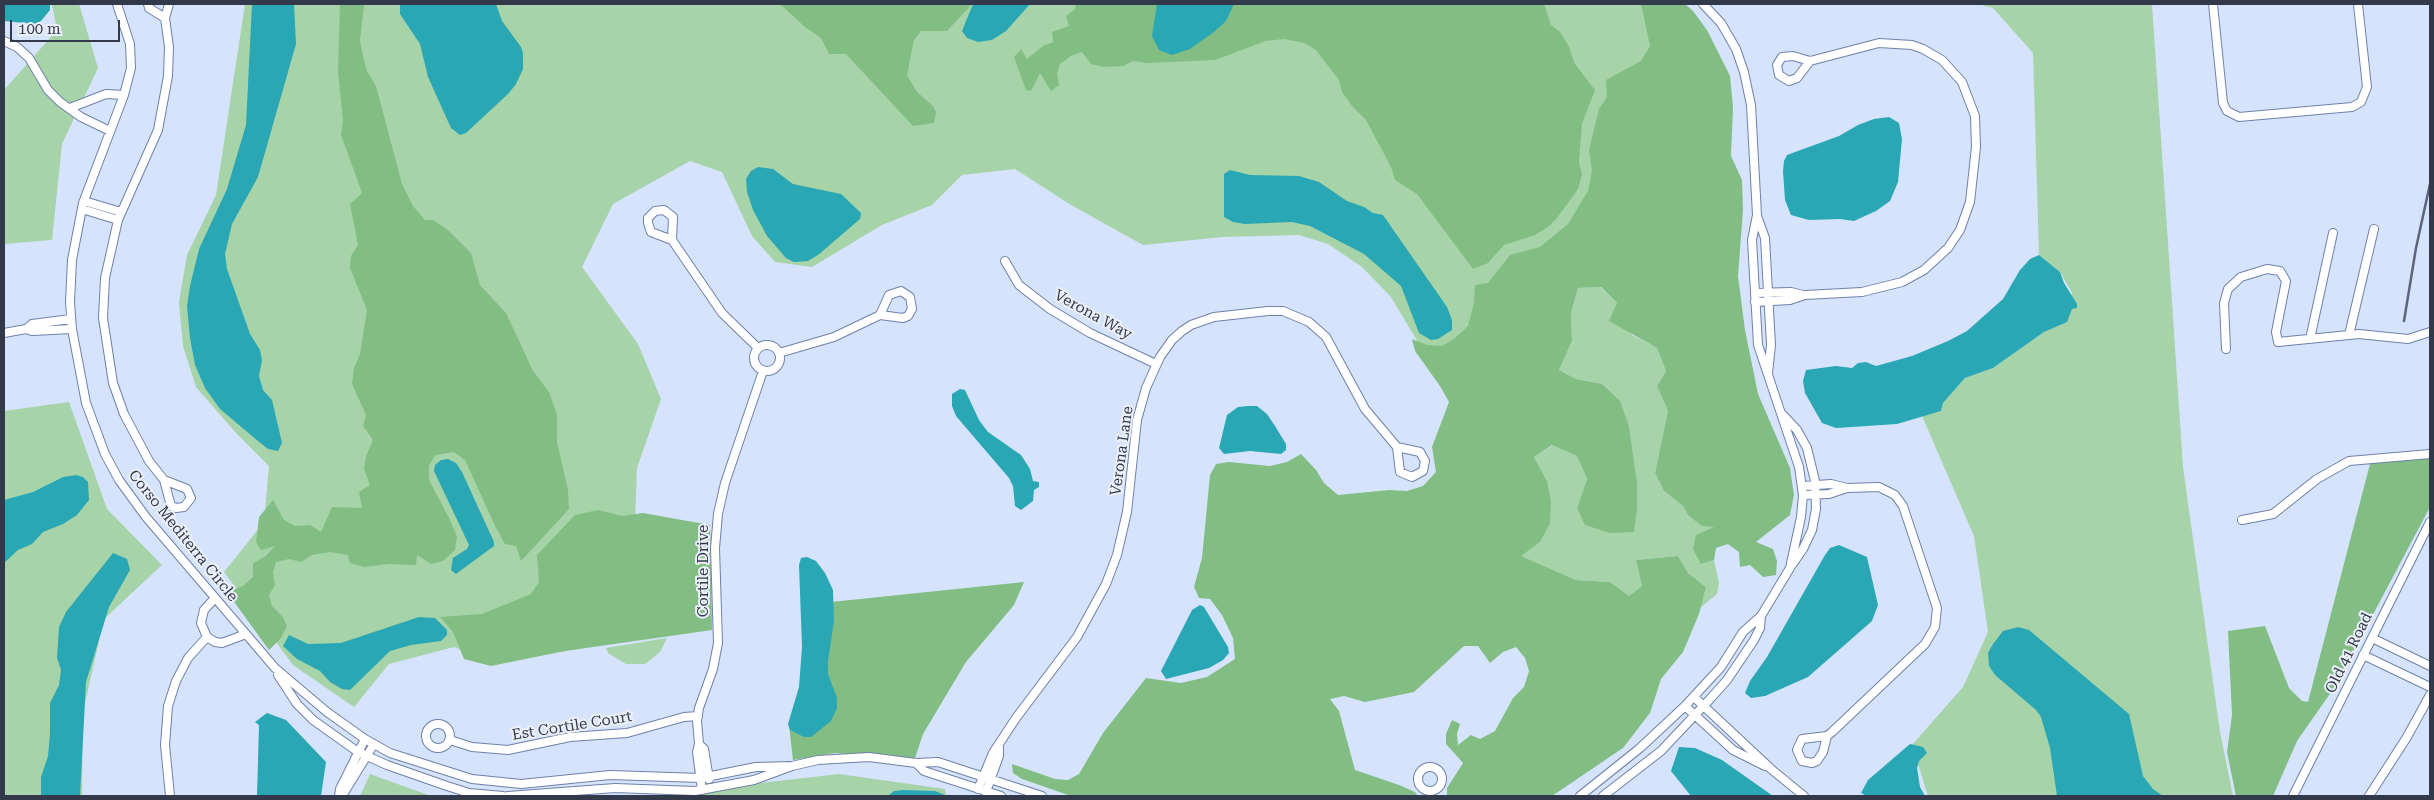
<!DOCTYPE html>
<style>
body{margin:0}
#map{position:relative;width:2434px;height:800px;overflow:hidden;background:#d6e3fd;font-family:"Roboto Serif",serif}
canvas{display:block}
.frame{position:absolute;inset:0;border:5px solid #31394b;pointer-events:none}
.scale{position:absolute;left:10px;top:20px;width:110px;height:22px;box-sizing:border-box;border:2px solid #31394b;border-top:0;padding-left:6px;font-size:15px;line-height:18px;white-space:nowrap;color:#31394b;-webkit-text-stroke:4px #ebf0f9;paint-order:stroke}
</style>
<div id="map">
<canvas width="2434" height="800"></canvas>
<div class="frame"></div>
<div class="scale">100 m</div>
</div>
<script>
const c = document.querySelector('canvas').getContext('2d');
c.lineJoin = 'round';
function fillPath(path, color) { c.fillStyle = color; c.fill(path, 'evenodd'); }
const toPath = rows => new Path2D(rows.map(r => 'M' + r).join(''));
function strokePath(path, color, width, dash) { c.strokeStyle = color; c.lineWidth = width; c.lineCap = dash ? 'butt' : 'round'; c.setLineDash(dash || []); c.stroke(path); }
function drawText(font, color, halo, rows, align = 'center') {
  c.font = font + ' "Roboto Serif",serif'; c.lineWidth = 4; c.setLineDash([]); c.textBaseline = 'middle'; c.strokeStyle = halo; c.fillStyle = color; for (const [text, x, y, turn = 0] of rows) {
    c.save(); c.translate(x, y); c.rotate((+turn || 0) * Math.PI / 180); c.textAlign = isNaN(turn) ? turn : align; if (halo) c.strokeText(text, 0, 0); c.fillText(text, 0, 0); c.restore();
  }
}
const green = toPath([
 [52,4,79,4,98,68,62,144,52,240,4,244,4,90,57,30],
 [245,4,1671,4,1570,250,1462,353,1425,354,1391,297,1362,267,1328,244,1299,235,1223,237,1143,245,1071,205,1015,169,962,175,932,205,882,225,812,267,775,262,752,236,722,172,690,161,613,204,582,267,638,344,661,399,637,468,635,520,701,628,494,663,454,647,389,664,354,707,293,665,224,572,264,522,269,466,236,433,196,387,183,346,179,302,187,255,216,195],
 [1978,4,2152,4,2183,467,2220,732,2233,796,1928,796,1912,745,1963,687,1988,632,1974,536,1922,416,1941,411,1943,403,1965,378,1993,368,2044,332,2066,322,2072,293,2060,272,2039,255,2033,53,1993,8],
 [1600,287,1617,303,1632,335,1657,348,1666,371,1657,386,1668,411,1655,473,1664,491,1683,506,1688,515,1716,526,1701,564,1714,560,1719,583,1717,594,1700,608,1706,587,1688,573,1678,556,1636,560,1642,586,1629,596,1610,582,1576,580,1520,556,1540,542,1547,481,1534,457,1553,445,1577,456,1587,479,1577,508,1637,509,1637,482,1629,426,1602,384,1576,379,1559,370,1572,341,1571,313,1578,288],
 [69,402,107,509,162,565,104,619,83,712,82,796,4,796,4,411],
 [667,638,660,652,645,664,626,664,608,653,606,648],
 [370,774,431,796,360,796],
 [839,774,945,789,946,796,647,796]
]);
const forest = toPath([
 [340,4,364,4,360,40,363,56,367,71,376,86,402,184,413,206,425,220,433,220,448,230,471,253,480,285,506,313,533,371,549,392,557,415,557,442,568,490,569,509,521,561,516,546,505,544,496,528,465,460,454,452,435,455,429,466,429,480,450,520,457,537,455,550,443,561,431,564,417,555,416,565,389,564,364,567,350,563,348,555,330,552,312,555,301,562,289,559,276,562,273,572,275,585,269,595,272,606,283,617,287,626,281,638,269,650,227,592,243,586,253,577,253,563,266,556,275,546,261,550,256,542,259,517,273,500,284,520,295,526,310,525,321,532,332,507,362,508,359,492,370,485,364,469,366,456,373,440,363,426,366,415,352,384,354,368,360,354,367,310,350,268,351,256,358,245,350,204,362,193,341,135,343,120,338,72],
 [780,4,972,4,947,31,921,31,914,40,907,75,917,92,933,106,936,112,934,123,913,126,846,54,829,54,821,38,805,27],
 [1076,4,1544,4,1551,25,1560,32,1569,47,1575,64,1595,90,1582,124,1579,162,1582,174,1578,189,1557,218,1548,227,1535,235,1504,245,1488,263,1473,269,1417,194,1395,180,1391,167,1366,120,1352,106,1342,92,1339,80,1316,50,1304,43,1284,39,1266,41,1215,60,1147,63,1133,61,1123,66,1104,67,1091,64,1082,52,1071,56,1060,64,1057,74,1059,85,1051,91,1040,73,1031,91,1026,90,1014,57,1021,49,1027,59,1043,46,1053,42,1052,32,1069,26,1066,16,1075,9],
 [1641,4,1685,4,1693,11,1707,30,1730,76,1733,107,1731,156,1742,180,1743,210,1738,276,1745,330,1758,394,1790,468,1794,495,1790,515,1756,542,1773,549,1777,561,1776,575,1763,577,1750,565,1740,567,1739,552,1728,544,1716,548,1714,560,1701,564,1693,549,1696,535,1714,527,1702,526,1688,515,1683,506,1664,491,1655,473,1668,411,1657,386,1666,371,1657,348,1609,321,1617,303,1601,287,1578,288,1571,313,1572,341,1559,370,1576,379,1602,384,1620,401,1629,426,1637,482,1637,509,1634,532,1610,533,1585,525,1577,508,1587,479,1577,456,1552,445,1534,457,1547,481,1551,501,1550,523,1540,542,1521,556,1576,580,1610,582,1629,596,1642,586,1636,560,1678,556,1688,573,1706,587,1699,614,1683,652,1661,679,1650,713,1623,748,1552,796,1447,796,1447,788,1463,763,1446,744,1446,734,1452,720,1460,724,1457,734,1458,745,1471,735,1480,739,1495,731,1513,698,1524,687,1529,671,1525,658,1516,647,1503,652,1490,663,1478,646,1464,646,1414,692,1365,702,1344,696,1330,699,1339,711,1355,770,1399,785,1415,792,1418,796,1071,796,1022,779,1013,773,1012,764,1055,779,1068,780,1079,774,1103,733,1146,678,1181,683,1207,677,1235,659,1233,638,1222,615,1210,599,1199,598,1194,587,1202,558,1210,475,1216,464,1229,462,1270,466,1287,462,1301,454,1316,470,1324,483,1338,495,1389,490,1407,491,1423,486,1436,472,1432,447,1449,402,1440,386,1415,351,1412,339,1427,345,1442,346,1454,339,1468,326,1474,303,1475,285,1488,283,1510,255,1540,247,1568,224,1588,191,1592,171,1589,150,1599,109,1607,97,1606,80,1641,61,1650,46],
 [2430,452,2430,507,2334,688,2297,741,2273,796,2236,796,2227,752,2232,715,2228,631,2265,626,2289,688,2302,701,2308,702,2371,460],
 [598,510,622,516,643,513,710,525,712,630,565,651,491,666,464,659,453,632,440,617,482,614,531,594,539,582,537,555,575,515],
 [1024,582,1014,605,966,662,923,734,913,764,887,758,835,753,793,760,789,725,803,679,802,605]
]);
const water = toPath([
 [4,4,50,4,50,10,41,21,35,24,4,21],
 [252,4,294,4,296,44,258,177,232,224,225,254,227,269,250,334,260,350,262,360,259,376,263,390,272,400,282,443,278,451,268,449,258,441,220,409,205,388,195,365,190,338,187,306,190,286,199,249,227,189,246,125],
 [400,4,496,4,502,21,521,47,523,53,523,69,516,84,509,93,466,133,460,135,451,128,428,77,420,44,400,14],
 [973,4,1030,4,1006,31,992,40,978,42,967,38,962,31],
 [1157,4,1234,4,1226,21,1214,32,1190,49,1172,55,1159,50,1152,36],
 [1889,117,1899,123,1902,139,1898,182,1890,201,1876,211,1854,221,1840,219,1809,220,1791,215,1785,200,1783,171,1784,161,1787,155,1839,136,1858,125,1874,119],
 [758,167,773,169,793,184,841,194,861,213,860,219,818,255,808,261,794,262,786,258,767,236,753,210,747,192,746,179,751,171],
 [1230,170,1250,175,1299,176,1319,182,1347,201,1364,207,1373,213,1383,215,1447,307,1452,320,1452,330,1438,339,1431,340,1419,333,1401,286,1364,254,1310,226,1292,222,1245,224,1233,222,1224,217,1224,174],
 [2039,255,2060,272,2064,283,2077,304,2077,308,2072,309,2067,322,2044,332,1993,368,1965,378,1943,403,1941,411,1897,424,1836,428,1822,423,1805,393,1803,381,1806,370,1836,366,1852,368,1858,363,1866,362,1876,366,1912,356,1948,341,1967,331,2003,299,2020,270,2030,259],
 [960,389,965,390,979,420,988,432,1021,455,1030,469,1033,481,1039,482,1039,487,1034,490,1033,501,1021,510,1015,506,1013,486,1009,478,956,416,952,406,952,394],
 [1248,406,1257,406,1267,414,1275,426,1286,444,1286,450,1281,454,1250,451,1224,454,1219,448,1227,415,1238,407],
 [448,459,456,463,462,472,494,542,494,546,456,574,451,570,453,558,467,549,469,545,434,471,435,465,441,460],
 [76,475,83,477,88,482,89,500,77,515,63,524,43,532,32,544,18,550,4,563,4,500,33,492,63,477],
 [1839,545,1867,557,1878,605,1872,621,1808,677,1765,696,1751,698,1745,693,1750,681,1767,657,1825,555,1830,548],
 [113,553,127,559,130,570,109,607,86,682,80,796,41,796,41,777,48,756,50,733,50,703,59,685,61,670,57,658,59,627,66,612],
 [807,557,816,561,825,573,833,590,834,621,828,661,828,674,837,698,837,708,831,721,811,737,804,737,790,730,788,724,799,687,802,647,799,565,801,558],
 [1200,605,1204,607,1228,647,1229,653,1223,660,1209,668,1166,679,1161,671,1192,610],
 [419,617,435,618,447,630,447,635,441,641,411,645,390,651,350,690,342,689,330,682,320,671,297,659,283,646,289,635,308,644,341,643],
 [2018,627,2029,630,2129,714,2143,776,2153,789,2163,796,2057,796,2050,748,2041,717,2036,710,1995,675,1989,666,1988,653,1993,644,2003,631],
 [267,713,286,720,326,762,321,796,257,796,259,725,255,722],
 [1910,744,1923,747,1927,753,1919,761,1917,768,1920,787,1925,796,1867,796,1861,793,1868,780],
 [1679,747,1695,748,1722,760,1773,796,1691,796,1671,771],
 [903,790,935,791,947,796,888,796,894,791]
]);
const minor = toPath([
 [117,4,130,44,131,68,124,95,83,203,72,260,70,302,72,329,86,403,105,454,119,480,146,517,275,668,327,712,365,739,390,753,472,779,521,784,610,775,701,778,756,767,792,766],
 [148,4,149,8,165,18],
 [2213,4,2223,103,2227,111,2239,117,2352,107,2361,102,2367,87,2358,4],
 [4,41,17,47,29,58,48,90,60,102,81,117,110,131],
 [70,108,106,94,124,95],
 [84,201,121,212],
 [82,209,118,220],
 [1757,216,1765,238,1771,345,1768,373],
 [672,240,673,217,664,210,655,211,648,218,648,223,651,232,672,240,722,313,758,348],
 [1005,261,1019,285,1050,309,1090,333,1156,364],
 [1755,293,1791,292,1803,295],
 [1755,302,1790,300,1805,295,1862,292,1902,282,1924,270,1948,248,1960,230,1970,202,1976,147,1975,116,1962,82,1942,60,1923,49,1912,45,1879,43,1810,61,1793,56,1782,57,1777,65,1779,75,1789,81,1797,78,1810,61],
 [26,329,32,324,71,319],
 [4,333,26,329,32,331,72,329],
 [2349,335,2374,229],
 [2310,339,2333,233],
 '754 358a13 13 0 1 1 26 0a13 13 0 1 1-26 0Z',
 [2226,349,2224,303,2228,289,2241,277,2267,269,2280,271,2286,281,2276,332,2278,342,2359,334,2408,339,2430,332],
 [779,353,834,337,880,315,903,318,908,316,912,309,910,297,901,291,889,295,880,315],
 [1783,415,1797,430,1807,448,1815,481,1816,509,1812,530,1803,549,1792,565],
 [164,480,187,489,191,498,184,507,176,508,171,506,164,480,149,461,124,414,113,383,103,318,105,278,118,220,158,130,168,76,169,47,165,18,169,4],
 [1803,486,1831,484,1847,488,1879,487,1895,495,1903,506,1937,608,1935,627,1925,644,1832,732,1827,736,1802,739,1797,750,1802,761,1812,763,1817,761,1823,752,1827,736],
 [1803,495,1829,494,1847,488],
 [2242,520,2273,514,2317,479,2349,461,2430,454],
 [215,598,204,610,201,623,207,637,215,642,222,643,246,634],
 [2372,638,2430,666],
 [2363,655,2430,687],
 [278,675,297,704,313,720,358,752,387,765,447,786,469,793,503,796],
 [1694,697,1771,769,1804,796],
 [1685,706,1733,750,1765,766],
 '426 736a12 12 0 1 1 24 0a12 12 0 1 1-24 0Z',
 [450,740,472,747,508,750,570,737,627,733,684,717,698,716],
 [699,744,697,721,699,708,713,669,718,643,715,548,718,514,725,483,763,371],
 [916,763,924,771,1001,796],
 '1418 779a12 12 0 1 1 24 0a12 12 0 1 1-24 0Z',
 [978,789,993,753,1016,718,1077,637,1106,584,1117,555,1127,512,1137,420,1146,388,1160,357,1172,340,1182,331,1191,325,1214,317,1268,311,1283,311,1309,322,1326,337,1365,409,1397,447,1400,472,1412,477,1423,471,1425,461,1420,452,1397,447],
 [702,790,697,752,699,744,704,749,709,779],
 [986,792,999,756,999,747],
 [170,796,165,745,168,706,176,681,188,658,207,637],
 [339,796,340,789,365,739],
 [342,796,374,744],
 [508,796,615,788,695,791,754,780,792,766,818,760,869,757,916,763,938,762,1042,796],
 [1580,796,1640,748,1685,706,1721,667,1743,632,1761,616,1790,568,1801,517,1803,495,1799,467,1758,345,1752,240,1757,215,1751,105,1744,72,1736,49,1721,23,1703,4],
 [1603,796,1661,751,1710,699,1727,680,1754,640,1760,628,1761,616],
 [2293,796,2430,522],
 [2369,796,2407,737,2430,695]
]);
const rail = toPath([
 [2404,321,2416,248,2430,184]
]);
const streetNames = [
 ["Verona Way",1093,315,29],
 ["Verona Lane",1122,451,-82],
 ["Corso Mediterra Circle",183,536,51],
 ["Cortile Drive",704,571,-90],
 ["Old 41 Road",2349,653,-64],
 ["Est Cortile Court",572,726,-9]
];
fillPath(green, '#a7d3a8');
fillPath(forest, '#82be83');
fillPath(water, '#2aa7b4');
strokePath(minor, '#6e81a9', 10);
strokePath(minor, '#fff', 8);
strokePath(rail, '#5b6478', 2.5);
drawText('15px', '#31394b', '#ebf0f9', streetNames);
</script>
